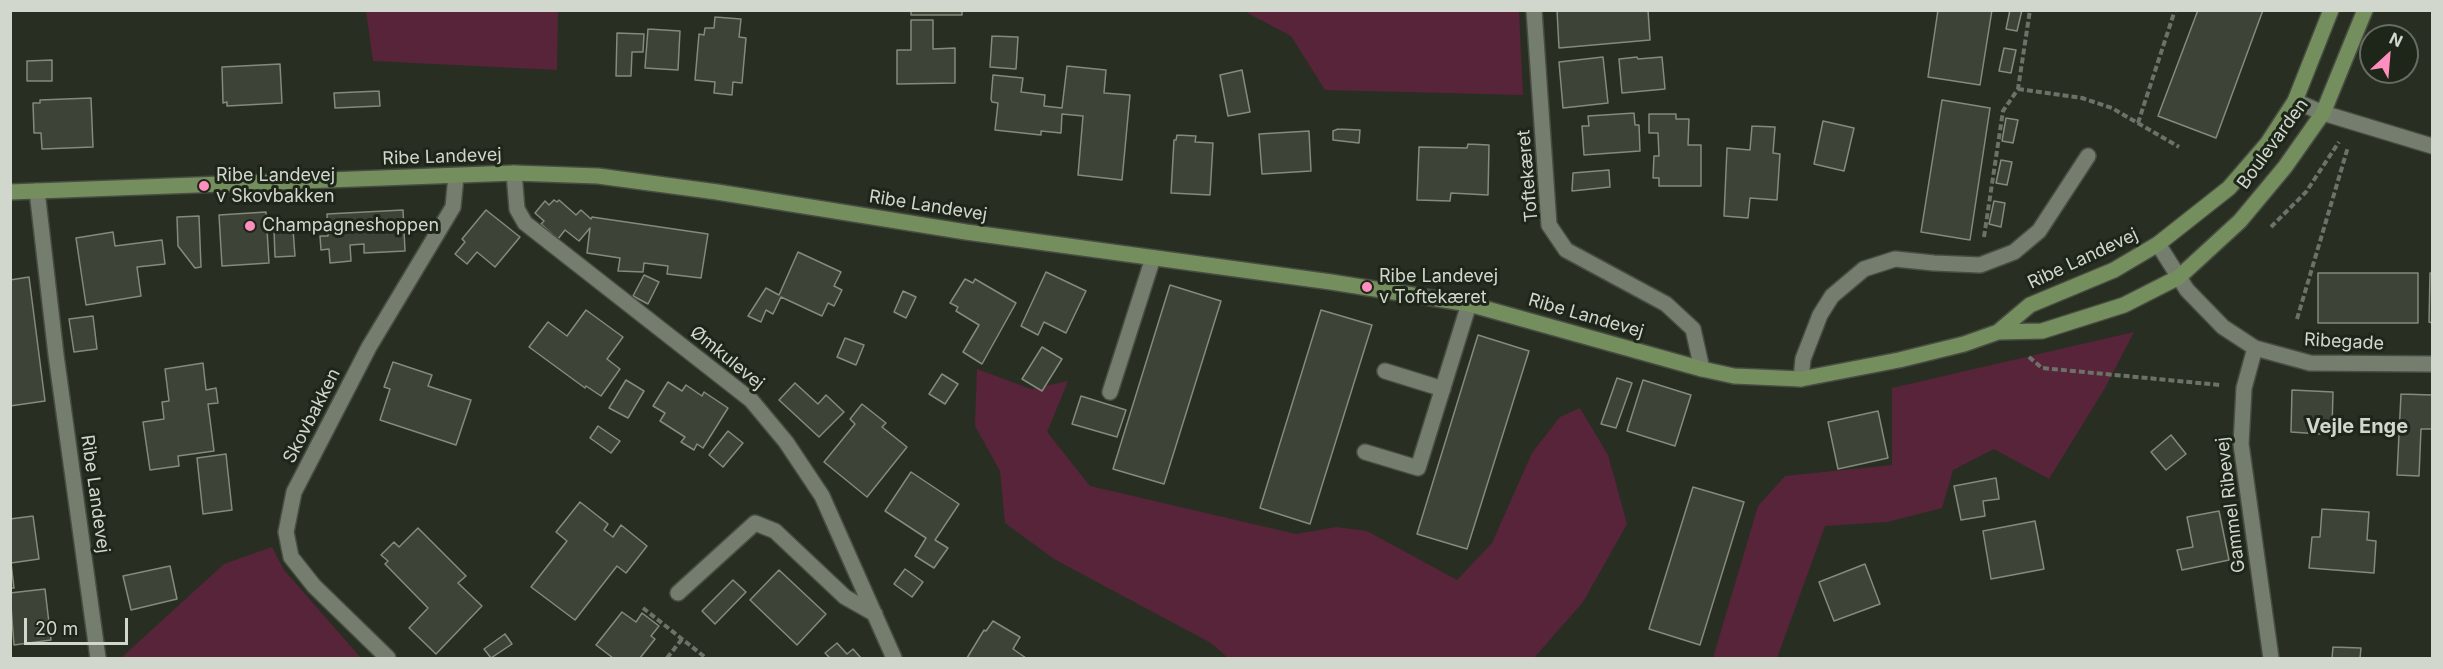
<!DOCTYPE html>
<meta charset="utf-8">
<style>
body{margin:0}
#map{position:relative;width:2443px;height:669px;overflow:hidden;background:#282f22;font-family:Inter,sans-serif}
canvas{display:block}
.frame{position:absolute;inset:0;border:12px solid #d2d7ce;pointer-events:none}
.north{position:absolute;left:2359px;top:24px;width:60px;height:60px;box-sizing:border-box;background:#1e2519;border:2px solid #666c61;border-radius:50%;rotate:26deg;font-size:16px;font-weight:700;line-height:24px;text-align:center;color:#d2d7ce}
.north::after{content:'';display:block;margin:auto;width:21px;height:27px;background:#fe8ebd;clip-path:polygon(50% 0,100% 100%,50% 72%,0 100%)}
.scale{position:absolute;left:24px;top:618px;width:104px;height:27px;box-sizing:border-box;border:3px solid #d2d7ce;border-top:0;padding-left:8px;font-size:18px;line-height:21px;white-space:nowrap;color:#d2d7ce;-webkit-text-stroke:4px #1e2519;paint-order:stroke}
</style>
<div id="map">
<canvas width="2443" height="669"></canvas>
<div class="frame"></div>
<div class="north">N</div>
<div class="scale">20 m</div>
</div>
<script>
const c = document.querySelector('canvas').getContext('2d');
c.lineJoin = 'round';
function fillPath(path, color) { c.fillStyle = color; c.fill(path, 'evenodd'); }
const toPath = rows => new Path2D(rows.map(r => 'M' + r).join(''));
function strokePath(path, color, width, dash) { c.strokeStyle = color; c.lineWidth = width; c.lineCap = dash ? 'butt' : 'round'; c.setLineDash(dash || []); c.stroke(path); }
function drawText(font, color, halo, rows, align = 'center') {
  c.font = font + ' Inter,sans-serif'; c.lineWidth = 6; c.setLineDash([]); c.textBaseline = 'middle'; c.strokeStyle = halo; c.fillStyle = color; for (const [text, x, y, turn = 0] of rows) {
    c.save(); c.translate(x, y); c.rotate((+turn || 0) * Math.PI / 180); c.textAlign = isNaN(turn) ? turn : align; if (halo) c.strokeText(text, 0, 0); c.fillText(text, 0, 0); c.restore();
  }
}
const green = toPath([
 [366,11,558,11,557,70,373,61],
 [1244,11,1519,11,1523,95,1325,90,1291,36],
 [2134,332,2105,388,2049,479,1994,449,1953,470,1942,508,1887,522,1825,526,1777,658,1713,658,1758,506,1785,476,1892,465,1892,388],
 [977,369,1031,389,1068,381,1047,432,1090,486,1296,534,1337,527,1367,531,1457,580,1492,543,1532,453,1560,417,1580,408,1608,455,1627,524,1583,602,1534,658,1228,658,1211,643,1054,559,1005,523,1000,471,975,426],
 [272,547,284,570,361,658,121,658,224,564]
]);
const building = toPath([
 [911,10,962,10,962,15,911,15,911,10],
 [1557,10,1648,10,1650,40,1559,48,1557,10],
 [1938,10,1992,10,1980,85,1928,77,1938,10],
 [2010,10,2022,10,2017,31,2006,29,2010,10],
 [2198,10,2263,10,2216,138,2158,116,2198,10],
 [715,17,741,19,739,37,746,38,742,83,733,82,732,95,714,93,715,82,695,80,699,34,704,35,705,28,714,28,715,17],
 [911,20,933,20,933,49,955,48,955,83,897,84,897,50,911,50,911,20],
 [648,29,680,31,678,70,645,68,648,29],
 [617,33,644,34,643,52,632,52,631,76,616,76,617,33],
 [992,36,1018,37,1016,69,990,67,992,36],
 [2004,48,2016,50,2011,73,1999,71,2004,48],
 [1603,57,1608,103,1563,108,1559,62,1603,57],
 [1637,57,1638,59,1662,57,1665,89,1622,93,1619,59,1637,57],
 [52,60,52,81,27,81,27,61,52,60],
 [280,64,282,103,227,106,227,102,223,103,222,67,280,64],
 [1067,66,1106,70,1104,93,1130,95,1122,180,1078,175,1083,116,1062,114,1061,133,1041,131,1041,135,995,130,998,103,992,102,991,99,993,75,1023,78,1021,92,1045,95,1044,106,1062,108,1067,66],
 [1242,70,1250,112,1228,116,1220,75,1242,70],
 [379,91,380,106,335,108,334,93,379,91],
 [91,98,93,147,42,149,41,133,34,133,33,103,40,103,40,100,91,98],
 [1942,100,1990,108,1970,240,1921,232,1942,100],
 [1634,113,1635,125,1639,125,1640,151,1584,155,1582,126,1589,126,1588,116,1634,113],
 [1649,114,1676,114,1676,119,1689,119,1688,145,1701,145,1701,186,1659,186,1659,178,1653,178,1654,156,1659,156,1658,133,1649,133,1649,114],
 [2006,118,2018,120,2013,143,2002,141,2006,118],
 [1823,121,1854,128,1844,171,1814,164,1823,121],
 [1752,126,1775,127,1773,153,1780,154,1777,200,1750,198,1748,218,1724,216,1727,148,1750,150,1752,126],
 [1338,129,1360,130,1359,143,1333,140,1333,131,1338,129],
 [1309,131,1311,171,1262,174,1259,134,1309,131],
 [1177,135,1196,136,1195,142,1213,143,1210,195,1171,193,1174,140,1176,140,1177,135],
 [1468,144,1489,145,1488,195,1451,193,1450,201,1417,200,1419,147,1467,148,1468,144],
 [2001,160,2012,162,2007,185,1996,183,2001,160],
 [1609,170,1610,187,1572,191,1573,173,1609,170],
 [554,200,557,202,559,200,576,215,581,210,591,219,592,217,708,234,701,278,667,274,668,266,644,263,643,272,618,271,620,258,587,253,590,228,579,241,565,230,558,239,541,224,544,221,535,213,545,201,549,205,554,200],
 [1994,201,2005,203,2001,227,1989,224,1994,201],
 [403,210,405,251,364,253,364,244,350,245,351,261,330,263,329,249,321,250,320,236,328,236,327,214,403,210],
 [486,210,520,237,495,267,477,252,467,264,455,254,465,242,462,239,486,210],
 [266,212,269,263,222,266,219,215,266,212],
 [199,216,201,267,195,268,178,246,177,217,199,216],
 [293,229,295,256,275,257,274,230,293,229],
 [113,232,115,246,162,240,165,264,137,267,141,296,86,305,76,238,113,232],
 [798,252,841,272,834,286,842,290,834,306,828,303,822,316,781,297,773,314,766,310,761,322,748,316,766,288,779,295,798,252],
 [1046,272,1086,291,1066,333,1044,322,1038,335,1021,326,1046,272],
 [2318,273,2418,273,2418,323,2318,323,2318,273],
 [2430,273,2432,273,2432,323,2429,322,2430,273],
 [644,275,659,282,648,304,633,296,644,275],
 [29,277,45,401,10,406,10,280,29,277],
 [965,279,973,283,975,279,1016,303,982,364,963,352,979,325,956,311,958,307,950,303,965,279],
 [1170,285,1221,301,1164,484,1113,469,1170,285],
 [903,291,916,297,906,318,894,312,903,291],
 [586,310,623,337,607,359,620,369,601,396,586,386,585,388,529,347,548,322,567,336,586,310],
 [1321,310,1372,325,1310,524,1260,508,1321,310],
 [93,316,97,349,74,352,69,319,93,316],
 [1478,335,1529,351,1467,549,1417,534,1478,335],
 [845,338,864,345,856,365,837,357,845,338],
 [1042,347,1062,359,1042,391,1022,379,1042,347],
 [393,362,432,375,428,386,471,400,456,445,380,420,390,389,384,387,393,362],
 [203,363,206,390,216,388,218,403,208,404,214,451,178,456,179,466,150,470,143,422,164,419,162,402,169,401,165,369,203,363],
 [942,374,958,384,945,404,929,394,942,374],
 [1617,378,1632,383,1616,428,1601,424,1617,378],
 [626,380,644,391,628,418,609,408,626,380],
 [1643,380,1691,395,1675,446,1627,431,1643,380],
 [668,382,682,391,686,385,702,396,704,392,728,408,703,448,697,444,694,450,681,442,685,437,660,421,665,413,653,406,668,382],
 [795,383,818,404,826,395,844,412,819,437,779,400,795,383],
 [2292,390,2333,392,2332,429,2320,428,2320,434,2291,432,2292,390],
 [2401,394,2432,395,2432,429,2421,429,2419,476,2397,475,2401,394],
 [1081,396,1126,410,1117,437,1072,424,1081,396],
 [862,404,886,423,882,427,907,447,867,497,824,462,855,424,850,419,862,404],
 [1878,411,1888,458,1838,469,1828,422,1878,411],
 [598,426,620,441,611,453,590,438,598,426],
 [728,431,743,443,723,467,709,455,728,431],
 [2171,435,2186,454,2166,470,2151,452,2171,435],
 [226,454,232,510,203,514,197,458,226,454],
 [911,472,959,504,935,540,948,548,934,568,915,556,926,538,885,511,911,472],
 [1996,478,1999,499,1983,501,1985,516,1961,520,1954,486,1996,478],
 [1693,487,1744,502,1700,645,1649,629,1693,487],
 [580,502,608,524,604,530,613,537,621,525,647,546,626,573,617,566,575,620,531,587,567,541,556,532,580,502],
 [2322,509,2369,512,2367,540,2376,541,2374,573,2309,568,2312,537,2320,537,2322,509],
 [2219,511,2229,560,2182,570,2177,550,2193,547,2187,517,2219,511],
 [33,516,39,559,11,563,14,588,10,588,10,519,33,516],
 [2035,521,2044,569,1991,579,1983,531,2035,521],
 [418,528,466,576,458,583,482,606,436,654,409,628,428,608,385,564,388,561,381,555,394,542,399,547,418,528],
 [1865,564,1880,604,1834,621,1819,582,1865,564],
 [170,566,177,599,131,610,123,576,170,566],
 [905,569,923,582,912,597,894,584,905,569],
 [779,570,826,614,797,645,750,600,779,570],
 [733,580,746,592,715,624,702,611,733,580],
 [45,589,51,640,14,645,10,593,45,589],
 [622,612,636,622,642,613,659,626,651,636,655,639,640,658,613,658,596,645,622,612],
 [993,621,1020,637,1013,649,1026,658,967,658,984,630,986,631,993,621],
 [505,634,512,644,491,658,484,649,505,634],
 [837,643,847,654,853,649,861,658,830,658,825,653,837,643],
 [2333,647,2361,648,2360,658,2332,658,2333,647]
]);
const path = toPath([
 [2018,89,2082,98,2112,108,2179,147],
 [2138,123,2175,10],
 [2271,227,2306,192,2339,142],
 [1984,237,2003,111,2018,89,2030,10],
 [2297,319,2348,147],
 [2029,357,2042,368,2220,385],
 [643,608,706,658],
 [667,658,682,639]
]);
const minor = toPath([
 [1534,10,1549,225,1566,250,1666,304,1693,329,1702,369],
 [2295,101,2323,113,2432,146],
 [514,173,517,209,525,223,751,400,786,442,822,496,894,658],
 [37,191,56,355,98,658],
 [2158,244,2187,290,2223,327,2255,348,2310,363,2432,364],
 [2255,348,2244,388,2241,444,2271,658],
 [1385,371,1443,389],
 [1801,379,1803,359,1820,315,1832,296,1864,269,1895,259,1934,263,1980,265,2014,252,2039,231,2088,156],
 [1110,392,1153,258],
 [1365,452,1418,468,1469,304],
 [678,593,755,523,775,531,845,597,875,614],
 [388,658,314,586,291,557,286,532,294,492,369,347,453,207,456,176]
]);
const major = toPath([
 [10,192,514,173,598,176,717,192,966,232,1331,282,1469,304,1702,369,1734,376,1801,379,1899,360,1964,344,1998,332,2042,331,2124,305,2179,277,2240,221,2285,167,2323,113,2365,10],
 [1998,332,2030,305,2114,270,2158,244,2229,188,2267,144,2295,101,2331,10]
]);
const markers = [
 [204,186,6,"#fe8ebd"],
 [250,226,6,"#fe8ebd"],
 [1367,287,6,"#fe8ebd"]
];
const streetNames = [
 ["Boulevarden",2273,144,-54],
 ["Ribe Landevej",442,157,-2],
 ["Toftekæret",1528,176,-95],
 ["Ribe Landevej",928,206,9],
 ["Ribe Landevej",2083,259,-25],
 ["Ribe Landevej",1586,316,16],
 ["Ribegade",2344,342,3],
 ["Ømkulevej",727,358,39],
 ["Skovbakken",312,416,-63],
 ["Ribe Landevej",95,494,82],
 ["Gammel Ribevej",2231,505,-97]
];
const poiNames = [
 ["Ribe Landevej",216,176],
 ["v Skovbakken",216,197],
 ["Champagneshoppen",262,226],
 ["Ribe Landevej",1379,277],
 ["v Toftekæret",1379,298]
];
const neighbourhoodNames = [
 ["Vejle Enge",2357,427]
];
fillPath(green, '#57243a');
fillPath(building, '#3d4437');
strokePath(building, '#838b7c', 1.5);
strokePath(minor, '#474d42', 18);
strokePath(major, '#474d42', 18);
strokePath(path, '#6c7267', 4, [6, 3]);
strokePath(minor, '#747d6e', 15);
strokePath(major, '#758e5e', 15);
for (const [x, y, r, color] of markers) { const dot = new Path2D(); dot.arc(x, y, r, 0, 2 * Math.PI); c.fillStyle = color; c.fill(dot); strokePath(dot, '#1e2519', 2); }
drawText('18px', '#d2d7ce', '#1e2519', streetNames);
drawText('18px', '#d2d7ce', '#1e2519', poiNames, 'left');
drawText('bold 20px', '#d2d7ce', '#1e2519', neighbourhoodNames);
</script>
